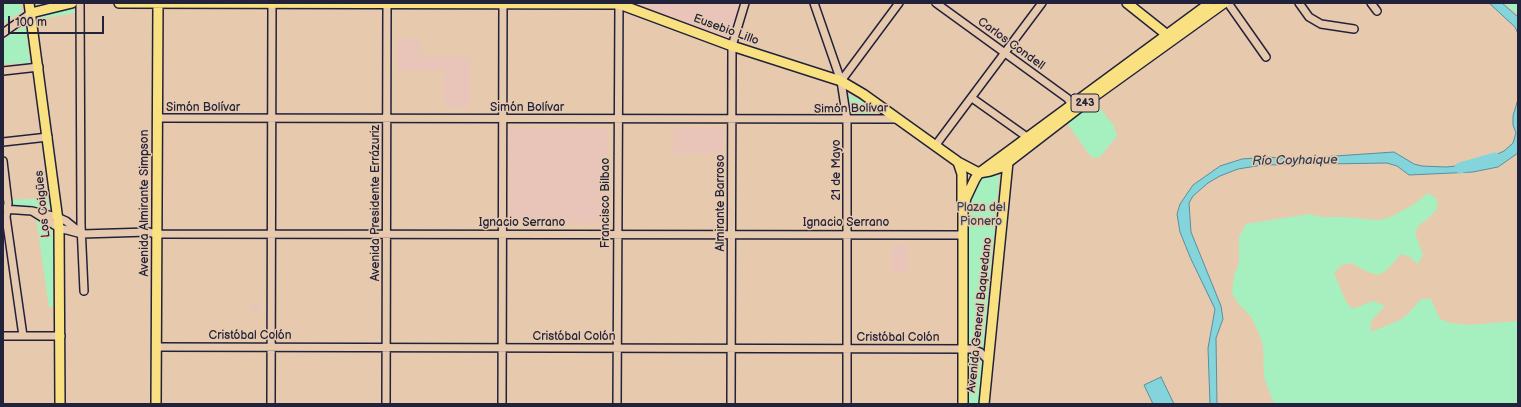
<!DOCTYPE html>
<meta charset="utf-8">
<style>
body{margin:0}
#map{position:relative;width:1521px;height:407px;overflow:hidden;background:#e7caae;font-family:"Balsamiq Sans",sans-serif}
canvas{display:block}
.frame{position:absolute;inset:0;border:4px solid #22223b;pointer-events:none}
.scale{position:absolute;left:8px;top:16px;width:96px;height:18px;box-sizing:border-box;border:2px solid #22223b;border-top:0;padding-left:5px;font-size:12px;line-height:14px;white-space:nowrap;color:#22223b;-webkit-text-stroke:3px #e7caae;paint-order:stroke}
</style>
<div id="map">
<canvas width="1521" height="407"></canvas>
<div class="frame"></div>
<div class="scale">100 m</div>
</div>
<script>
const c = document.querySelector('canvas').getContext('2d');
c.lineJoin = 'round';
function fillPath(path, color) { c.fillStyle = color; c.fill(path, 'evenodd'); }
const toPath = rows => new Path2D(rows.map(r => 'M' + r).join(''));
function strokePath(path, color, width, dash) { c.strokeStyle = color; c.lineWidth = width; c.lineCap = dash ? 'butt' : 'round'; c.setLineDash(dash || []); c.stroke(path); }
function drawText(font, color, halo, rows, align = 'center') {
  c.font = font + ' "Balsamiq Sans",sans-serif'; c.lineWidth = 3; c.setLineDash([]); c.textBaseline = 'middle'; c.strokeStyle = halo; c.fillStyle = color; for (const [text, x, y, turn = 0] of rows) {
    c.save(); c.translate(x, y); c.rotate((+turn || 0) * Math.PI / 180); c.textAlign = isNaN(turn) ? turn : align; if (halo) c.strokeText(text, 0, 0); c.fillText(text, 0, 0); c.restore();
  }
}
const built = toPath([
 [631,3,741,3,728,41],
 [397,38,421,38,422,57,470,57,470,107,444,107,444,70,397,70],
 [723,127,723,154,673,154,673,128],
 [508,128,608,129,607,223,510,223],
 [892,244,908,244,908,273,892,273],
 [250,303,260,303,261,310,257,310,257,313,250,313]
]);
const green = toPath([
 [3,3,21,3,22,12,3,23],
 [1504,3,1518,3,1518,15],
 [68,8,75,10,75,13,40,19,39,15],
 [25,25,30,63,3,64,3,40],
 [848,94,863,102,875,114,851,115],
 [1093,99,1114,126,1117,136,1099,158,1091,157,1065,120],
 [1000,169,978,404,967,404,966,242,968,203,980,178],
 [1428,193,1437,199,1437,209,1429,218,1420,224,1415,233,1423,255,1418,264,1410,257,1401,254,1387,270,1378,275,1368,272,1351,263,1341,265,1334,273,1346,302,1353,309,1373,301,1385,306,1371,321,1371,332,1400,320,1408,314,1421,299,1431,299,1440,319,1450,323,1470,325,1518,321,1518,404,1274,404,1264,377,1263,345,1260,336,1252,318,1238,303,1232,293,1234,276,1239,263,1239,237,1246,224,1309,214,1323,217,1344,217,1378,220,1388,218,1413,205],
 [48,198,50,207,46,211,33,206,14,205,11,203,11,200],
 [36,217,47,224,51,228,53,233,53,307,49,307]
]);
const water = toPath([
 [1489,3,1502,3,1518,17,1518,34,1515,27,1489,3],
 [1518,99,1518,153,1498,167,1473,172,1409,175,1397,166,1387,163,1263,165,1238,169,1220,176,1208,183,1193,196,1189,203,1191,232,1221,306,1223,319,1216,338,1217,404,1210,404,1208,348,1215,309,1190,257,1180,232,1177,214,1180,204,1193,185,1220,166,1242,159,1268,157,1291,159,1394,152,1414,164,1422,166,1446,167,1476,164,1504,151,1513,143,1516,133,1513,125,1513,116,1518,99],
 [1161,377,1174,404,1153,404,1144,385,1161,377]
]);
const river = toPath([
 [1460,168,1495,158]
]);
const minor = toPath([
 [80,3,81,225,84,291],
 [814,3,841,81,847,120,847,404],
 [936,3,1067,98,1075,107],
 [1228,3,1266,57],
 [1299,3,1309,17,1321,24,1354,29],
 [1371,3,1377,11],
 [3,33,31,13],
 [3,71,39,67],
 [841,81,899,3],
 [972,98,1027,137],
 [157,118,897,119],
 [3,142,48,137],
 [935,146,1042,3],
 [3,161,8,203,6,217,23,336],
 [3,209,32,211,57,217,66,221,82,234],
 [32,211,59,228,82,234,148,232,157,234,963,235],
 [3,336,61,336],
 [156,347,971,349,980,352,988,360],
 [271,404,272,3],
 [386,404,387,3],
 [502,404,503,3],
 [617,404,619,3],
 [731,404,732,46,745,3]
]);
const major = toPath([
 [29,3,59,228,60,404],
 [119,3,619,4,732,46,841,81,863,94,958,162,979,173,990,171,1002,167,1085,103,1224,3],
 [1127,3,1166,34],
 [31,13,72,3],
 [958,162,962,174,962,201],
 [156,404,158,3],
 [963,404,963,211,966,198,975,179,979,173,1210,3],
 [984,404,1008,162]
]);
const shields = [
 [1085,103,28]
];
const shieldNames = [
 ["243",1085,103]
];
const streetNames = [
 ["Eusebio Lillo",726,30,20],
 ["Carlos Condell",1011,44,36],
 ["Simón Bolívar",203,108],
 ["Simón Bolívar",527,108],
 ["Simón Bolívar",851,109,-1],
 ["21 de Mayo",837,170,-90],
 ["Avenida Almirante Simpson",145,203,-90],
 ["Avenida Presidente Errázuriz",376,203,-90],
 ["Francisco Bilbao",606,203,-90],
 ["Almirante Barroso",721,203,-90],
 ["Los Coigües",43,204,-96],
 ["Ignacio Serrano",522,223],
 ["Ignacio Serrano",846,223],
 ["Avenida General Baquedano",980,315,-84],
 ["Cristóbal Colón",250,336],
 ["Cristóbal Colón",574,337],
 ["Cristóbal Colón",898,338]
];
const parkNames = [
 ["Plaza del",981,208],
 ["Pionero",981,222]
];
const waterNames = [
 ["Río Coyhaique",1295,161,-1]
];
fillPath(built, '#e9c4b8');
fillPath(green, '#a6efbe');
fillPath(water, '#83d4db');
strokePath(water, '#5c8d9b', 1);
strokePath(river, '#83d4db', 11);
strokePath(minor, '#22223b', 10);
strokePath(major, '#22223b', 12);
strokePath(minor, '#e7caae', 7);
strokePath(major, '#f9e181', 9);
for (const [x, y, w] of shields) { const box = new Path2D(); box.roundRect(x - w / 2, y - 9, w, 18, 3); c.fillStyle = '#e7caae'; c.fill(box); strokePath(box, '#22223b', 1); }
drawText('bold 11px', '#22223b', null, shieldNames);
drawText('12px', '#22223b', '#e7caae', streetNames);
drawText('12px', '#36414f', '#e7caae', parkNames);
drawText('italic 13px', '#313d53', '#e7caae', waterNames);
</script>
